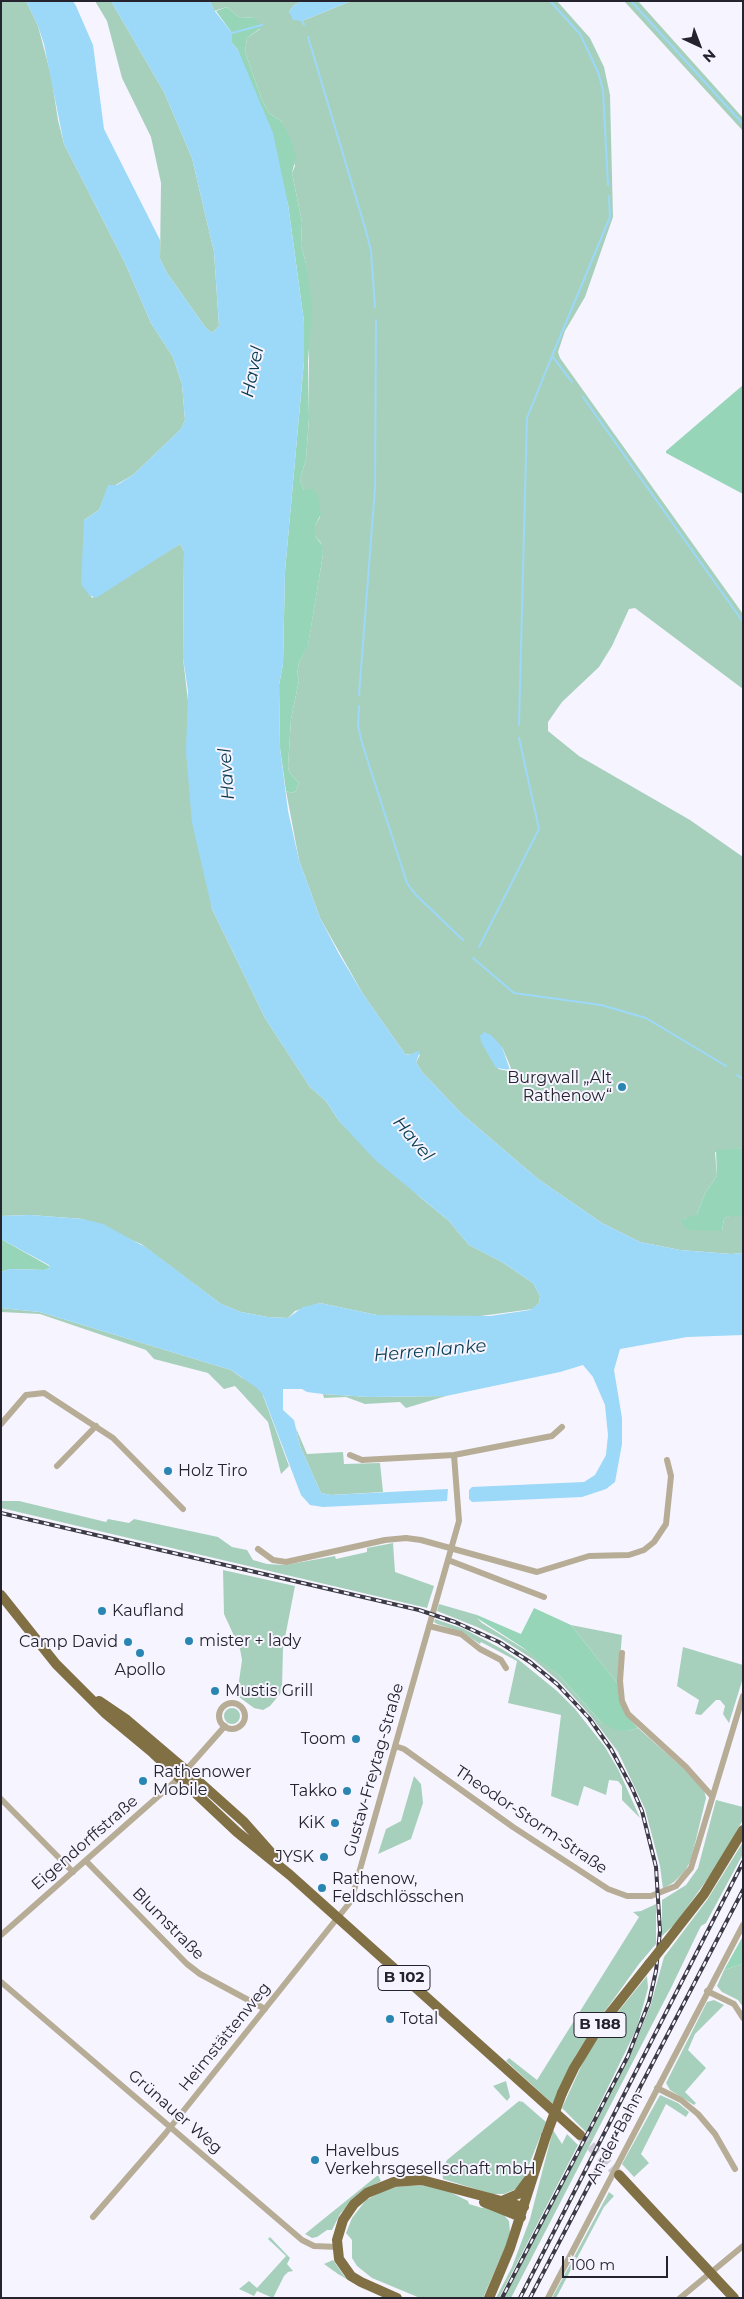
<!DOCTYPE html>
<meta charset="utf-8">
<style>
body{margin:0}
#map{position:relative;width:744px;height:2299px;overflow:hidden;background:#f6f4ff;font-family:Montserrat,sans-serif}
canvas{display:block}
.frame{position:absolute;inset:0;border:2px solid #25232d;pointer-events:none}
.north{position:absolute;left:674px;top:20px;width:50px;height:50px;-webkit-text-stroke:4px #f6f4ff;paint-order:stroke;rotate:137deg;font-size:14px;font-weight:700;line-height:20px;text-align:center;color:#25232d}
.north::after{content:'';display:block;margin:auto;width:18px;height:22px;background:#25232d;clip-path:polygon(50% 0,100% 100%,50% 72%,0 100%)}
.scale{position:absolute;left:562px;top:2256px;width:106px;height:22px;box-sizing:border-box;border:2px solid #25232d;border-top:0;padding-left:6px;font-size:15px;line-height:18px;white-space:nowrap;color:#25232d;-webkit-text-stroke:4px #f6f4ff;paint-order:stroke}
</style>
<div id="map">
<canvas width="744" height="2299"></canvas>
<div class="frame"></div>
<div class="north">N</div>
<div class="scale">100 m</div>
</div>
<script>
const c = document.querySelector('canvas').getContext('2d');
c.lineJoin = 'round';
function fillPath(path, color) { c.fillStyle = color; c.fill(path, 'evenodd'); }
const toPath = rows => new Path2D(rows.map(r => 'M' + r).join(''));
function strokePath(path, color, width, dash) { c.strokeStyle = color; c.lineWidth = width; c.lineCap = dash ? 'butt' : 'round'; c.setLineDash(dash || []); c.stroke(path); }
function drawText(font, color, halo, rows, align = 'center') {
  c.font = font + ' Montserrat,sans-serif'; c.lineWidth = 4; c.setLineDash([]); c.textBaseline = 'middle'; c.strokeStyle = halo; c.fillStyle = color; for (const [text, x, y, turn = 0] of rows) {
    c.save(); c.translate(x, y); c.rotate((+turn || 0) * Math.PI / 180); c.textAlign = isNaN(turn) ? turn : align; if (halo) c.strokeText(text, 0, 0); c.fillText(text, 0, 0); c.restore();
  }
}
const green = toPath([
 [1,1,26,1,38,26,51,75,58,120,64,144,125,263,151,323,173,357,182,384,185,420,181,429,133,475,107,490,99,510,84,520,86,588,92,598,180,544,184,551,183,658,212,909,265,1018,310,1087,326,1101,339,1121,421,1198,449,1221,469,1245,502,1262,533,1283,540,1296,539,1303,533,1309,473,1317,407,1317,377,1315,320,1303,295,1311,288,1318,267,1317,241,1312,221,1304,141,1244,83,1219,30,1215,1,1216],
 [95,1,111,1,164,92,192,158,214,252,219,326,212,333,205,327,167,273,160,259,161,183,151,137,122,78,107,21],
 [210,1,302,1,293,6,289,12,297,19,302,21,351,1,557,1,590,38,604,67,610,95,613,217,585,297,565,331,558,352,560,358,743,614,743,689,635,608,629,609,612,646,599,667,562,702,548,722,548,731,579,756,690,820,743,857,743,1148,715,1152,717,1176,705,1193,697,1214,691,1218,684,1218,722,1231,724,1219,729,1216,743,1216,743,1253,731,1254,680,1250,640,1242,602,1223,538,1179,462,1114,422,1072,416,1062,420,1055,416,1052,412,1055,405,1054,363,994,320,918,299,860,286,791,292,793,296,791,299,783,289,772,288,766,291,719,299,680,297,674,299,663,308,645,323,554,321,543,315,536,315,526,320,517,310,490,304,490,300,480,306,459,309,418,309,343,306,263,301,246,302,222,292,173,295,166,281,121,269,113,262,100,245,52,247,38,260,29,255,18,239,17,227,7,214,11],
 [502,1047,511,1068,508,1071,498,1069],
 [624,1,638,1,743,118,743,131],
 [1,1308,40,1312,231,1370,242,1378,258,1382,289,1466,281,1474,268,1422,235,1386,224,1389,208,1373,154,1359,146,1350,40,1314,1,1312],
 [323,1394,369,1397,446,1396,406,1408,400,1402,365,1404,346,1397,324,1398],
 [296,1428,307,1454,343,1452,344,1464,380,1463,383,1492,331,1495,321,1493,300,1446],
 [1,1501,19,1501,106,1522,108,1519,129,1523,134,1519,218,1537,232,1547,247,1550,253,1560,267,1564,285,1565,335,1556,336,1559,367,1552,367,1548,393,1543,395,1572,434,1586,427,1608,1,1508],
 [223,1570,295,1586,283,1648,282,1687,280,1694,270,1706,263,1710,254,1708,239,1697,239,1681,242,1660,240,1649,224,1614],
 [439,1604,477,1615,477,1618,482,1623,537,1657,559,1675,601,1722,628,1731,638,1728,684,1769,704,1790,706,1798,691,1860,685,1871,674,1882,663,1889,660,1866,645,1809,618,1752,591,1716,561,1683,534,1660,500,1638,477,1627,437,1611],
 [435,1619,464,1629,502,1649,519,1660,557,1691,575,1709,605,1747,619,1771,640,1818,622,1800,622,1786,618,1781,609,1780,606,1795,584,1786,578,1806,551,1796,561,1715,508,1703,517,1661,481,1642,480,1644,462,1632,437,1624,434,1622],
 [571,1625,622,1635,618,1684],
 [683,1647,743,1665,743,1678,729,1723,723,1714,725,1706,720,1700,716,1700,701,1715,695,1714,699,1700,677,1686],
 '224 1716a8 8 0 1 1 16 0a8 8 0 1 1-16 0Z',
 [414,1776,421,1784,423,1803,411,1839,378,1854,386,1829,401,1821],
 [716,1800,743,1807,743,1820,716,1867,676,1923,662,1936,662,1900,686,1885,698,1868],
 [743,1842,743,1854,706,1923,701,1926,697,1934,671,1988,511,2298,504,2298,630,2056,651,2004,664,1957,707,1900],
 [656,1904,656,1944,639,1964,595,2025,576,2055,553,2104,506,2061,509,2058,537,2080,639,1917,633,1912,641,1911],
 [743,1964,743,2007,738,2000,722,1992,717,1986,724,1970],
 [647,1976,648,1988,637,2028,586,2132,562,2108,585,2058,603,2030],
 [714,2000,724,2005,695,2034,688,2050,706,2068,685,2092,696,2103,694,2105,670,2090,666,2083,707,2002],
 [506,2081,510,2097,507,2101,493,2086],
 [660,2095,678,2103,689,2112,686,2117,666,2104,641,2154,649,2163,634,2177,622,2164],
 [519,2101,523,2102,546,2122,523,2180,516,2189,504,2194,492,2194,443,2179,442,2170,447,2160],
 [553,2130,562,2144,567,2134,578,2145,499,2298,496,2298,512,2267,530,2219],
 [378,2175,381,2181,365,2190,348,2205,340,2214,332,2230,327,2230,317,2237,312,2238,305,2234],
 [425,2185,446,2190,468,2201,469,2204,482,2208,486,2206,503,2214,509,2221,510,2232,507,2243,483,2298,420,2298,372,2278,357,2266,352,2258,352,2240,346,2233,352,2218,366,2200,391,2187],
 [609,2192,614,2196,604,2207,556,2298,552,2298],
 [270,2237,290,2258,287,2264,293,2271,288,2272,284,2276,273,2298,257,2291,254,2296,239,2289,249,2281,257,2288,286,2256,268,2239],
 [333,2260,344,2276,367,2291,338,2274,324,2264]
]);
const forest = toPath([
 [227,7,239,17,255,18,262,27,247,38,245,52,262,100,269,113,281,121,291,139,296,157,292,173,302,222,301,246,306,263,312,307,308,361,309,418,306,459,300,480,304,490,313,489,318,495,321,514,315,526,315,536,322,545,323,554,308,646,299,663,297,674,299,680,291,719,288,766,289,772,299,783,296,791,292,793,286,791,280,748,279,685,283,664,285,571,304,361,304,322,288,204,238,50,232,43,232,33,216,11],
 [743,385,743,494,666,453,666,451],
 [743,1148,743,1216,729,1216,724,1219,722,1231,689,1230,682,1224,681,1220,697,1214,705,1193,717,1176,716,1150],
 [1,1239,49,1266,50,1268,44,1270,10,1269,1,1272],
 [534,1608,571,1625,618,1684,626,1715,638,1728,628,1731,615,1730,601,1722,559,1675,522,1647,477,1618,477,1615,521,1634],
 [743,1936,743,1964,724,1970]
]);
const water = toPath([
 [26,1,73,1,76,6,93,45,104,129,160,240,160,259,167,273,205,327,212,333,219,326,214,252,192,158,164,92,111,1,210,1,214,10,232,33,232,43,238,50,273,133,288,204,304,322,304,361,285,571,283,664,279,685,280,748,288,811,299,860,320,918,339,954,363,994,405,1054,409,1055,418,1051,420,1052,416,1062,422,1072,462,1114,538,1179,602,1223,640,1242,680,1250,731,1254,743,1253,743,1335,687,1337,620,1349,614,1370,622,1418,622,1444,615,1482,606,1489,582,1497,472,1502,469,1499,469,1490,472,1487,584,1482,595,1475,606,1455,608,1435,605,1405,593,1377,583,1365,560,1372,446,1396,369,1397,323,1394,307,1392,302,1389,283,1389,283,1410,294,1420,300,1446,321,1493,331,1495,448,1489,447,1501,323,1507,310,1505,301,1495,263,1395,257,1388,231,1370,40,1312,1,1308,1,1272,10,1269,44,1270,50,1268,49,1265,1,1239,1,1216,30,1215,83,1219,103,1224,147,1248,221,1304,241,1312,267,1317,288,1318,303,1307,320,1303,377,1315,490,1316,530,1310,539,1303,540,1296,533,1283,502,1262,469,1245,449,1221,374,1159,339,1121,326,1101,310,1087,265,1018,212,909,192,823,186,752,188,691,183,658,184,551,180,544,96,598,89,595,81,584,84,520,99,510,108,485,117,485,133,475,181,429,185,420,182,384,173,357,151,323,125,263,64,144,44,44,38,26],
 [302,1,351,1,302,21,293,20,289,12,293,6],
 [484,1032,491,1035,502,1047,510,1070,496,1068,481,1042,480,1036]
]);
const stream = toPath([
 [550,1,580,34,598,72,603,90,608,185],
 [631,1,743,124],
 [302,21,304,25],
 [232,33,262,25],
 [308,37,366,231,371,251,375,307],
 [552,356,610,217,609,196],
 [583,397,743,622],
 [359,695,375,488,376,320],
 [359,706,358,726,362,743,407,883,415,894,463,940],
 [519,725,527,418,552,356,572,382],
 [479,947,539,829,519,738],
 [473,958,514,993,601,1005,646,1018,726,1066],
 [737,1075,743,1079]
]);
const primaryTunnel = toPath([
 [580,2135,619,2175]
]);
const minor = toPath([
 [1,1424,26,1395,44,1393,113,1438,183,1509],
 [350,1455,362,1460,454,1455,552,1436,562,1427],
 [57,1466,96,1426],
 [258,1549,273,1560,286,1562,385,1540,406,1538,421,1540,537,1572,589,1556,629,1555,644,1550,654,1542,666,1524,671,1476,667,1460],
 [448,1560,544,1597],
 [429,1626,461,1634,480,1649,501,1660,506,1668],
 [622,1653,620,1681,622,1701,628,1714,686,1767,711,1795],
 '219 1716a13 13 0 1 1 26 0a13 13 0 1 1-26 0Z',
 [395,1746,404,1749,513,1827,608,1889,627,1896,651,1896,676,1886,691,1868,743,1696],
 [1,1799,73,1872],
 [86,1861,187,1964,200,1974,265,2009],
 [1,1935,179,1778,225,1726],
 [1,1982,302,2240,314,2246,337,2247],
 [707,1991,734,2004,743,2018],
 [657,2088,681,2100,698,2114,715,2134,735,2169],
 [93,2217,165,2134,351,1901,459,1521,454,1455],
 [548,2298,743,1925],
 [680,2298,743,2246]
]);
const primary = toPath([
 [1,1595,56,1664,106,1714,153,1753,237,1832,290,1875,580,2135],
 [99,1701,127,1720,187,1771,244,1822,275,1857],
 [665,1944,704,1894,743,1830],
 [562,2093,574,2068,599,2027,649,1964],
 [619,2175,734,2298],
 [504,2200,518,2194,529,2179],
 [484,2202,521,2217],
 [397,2298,361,2282,351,2276,339,2259,337,2240,343,2220,354,2204,367,2193,394,2182,422,2180,524,2207],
 [489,2298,510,2248,546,2136]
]);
const rail = toPath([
 [1,1513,419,1610,455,1622,499,1642,530,1662,557,1684,589,1718,611,1749,632,1788,642,1811,656,1867,660,1931,656,1971,649,2002,628,2056,502,2298],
 [520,2298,743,1862],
 [530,2298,743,1890]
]);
const primaryBridge = toPath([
 [649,1964,665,1944],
 [546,2136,562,2093]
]);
const markers = [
 [622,1087,5,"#2985b2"],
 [168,1471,5,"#2985b2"],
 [102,1611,5,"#2985b2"],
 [189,1641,5,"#2985b2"],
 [128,1642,5,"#2985b2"],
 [140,1653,5,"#2985b2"],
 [215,1691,5,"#2985b2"],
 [356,1739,5,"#2985b2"],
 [143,1781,5,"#2985b2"],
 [347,1791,5,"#2985b2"],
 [335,1823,5,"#2985b2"],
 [324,1857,5,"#2985b2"],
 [322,1888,5,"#2985b2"],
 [390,2019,5,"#2985b2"],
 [315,2160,5,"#2985b2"]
];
const shields = [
 [404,1978,52],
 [600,2025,52]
];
const shieldNames = [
 ["B 102",404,1978],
 ["B 188",600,2025]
];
const poiNames = [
 ["Burgwall „Alt",612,1078,"right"],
 ["Rathenow“",612,1096,"right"],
 ["Holz Tiro",178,1471],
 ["Kaufland",112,1611],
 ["mister + lady",199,1641],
 ["Camp David",118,1642,"right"],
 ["Apollo",140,1670,"center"],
 ["Mustis Grill",225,1691],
 ["Toom",346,1739,"right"],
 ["Rathenower",153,1772],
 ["Mobile",153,1790],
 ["Takko",337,1791,"right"],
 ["KiK",325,1823,"right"],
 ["JYSK",314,1857,"right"],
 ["Rathenow,",332,1879],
 ["Feldschlösschen",332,1897],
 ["Total",400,2019],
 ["Havelbus",325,2151],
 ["Verkehrsgesellschaft mbH",325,2169]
];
const streetNames = [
 ["Gustav-Freytag-Straße",374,1770,-74],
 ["Theodor-Storm-Straße",531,1820,34],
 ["Eigendorffstraße",85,1843,-41],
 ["Blumstraße",168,1924,45],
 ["Heimstättenweg",225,2037,-51],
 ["Grünauer Weg",175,2112,41],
 ["An der Bahn",615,2138,-62]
];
const waterNames = [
 ["Havel",253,372,-78],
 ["Havel",227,774,-94],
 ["Havel",413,1139,50],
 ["Herrenlanke",430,1351,-5]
];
fillPath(green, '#a7d0bc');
fillPath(forest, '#97d5b8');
fillPath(water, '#9cd8f8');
strokePath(stream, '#9cd8f8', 2);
strokePath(primaryTunnel, '#cccad5', 10, [10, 5]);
strokePath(minor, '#b7ad96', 6);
strokePath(primary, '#827045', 10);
strokePath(rail, '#3c3a44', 4);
strokePath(rail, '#f6f4ff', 2, [5.5]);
strokePath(primaryBridge, '#827045', 10);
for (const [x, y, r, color] of markers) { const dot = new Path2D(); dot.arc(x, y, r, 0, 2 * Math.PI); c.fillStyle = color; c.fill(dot); strokePath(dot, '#f6f4ff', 2); }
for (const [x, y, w] of shields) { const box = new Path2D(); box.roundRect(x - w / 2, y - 12.5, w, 25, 4); c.fillStyle = '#f6f4ff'; c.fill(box); strokePath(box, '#25232d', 1); }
drawText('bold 15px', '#25232d', null, shieldNames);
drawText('16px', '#25232d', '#f6f4ff', poiNames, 'left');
drawText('16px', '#25232d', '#f6f4ff', streetNames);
drawText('italic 18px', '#093c52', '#f6f4ff', waterNames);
</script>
